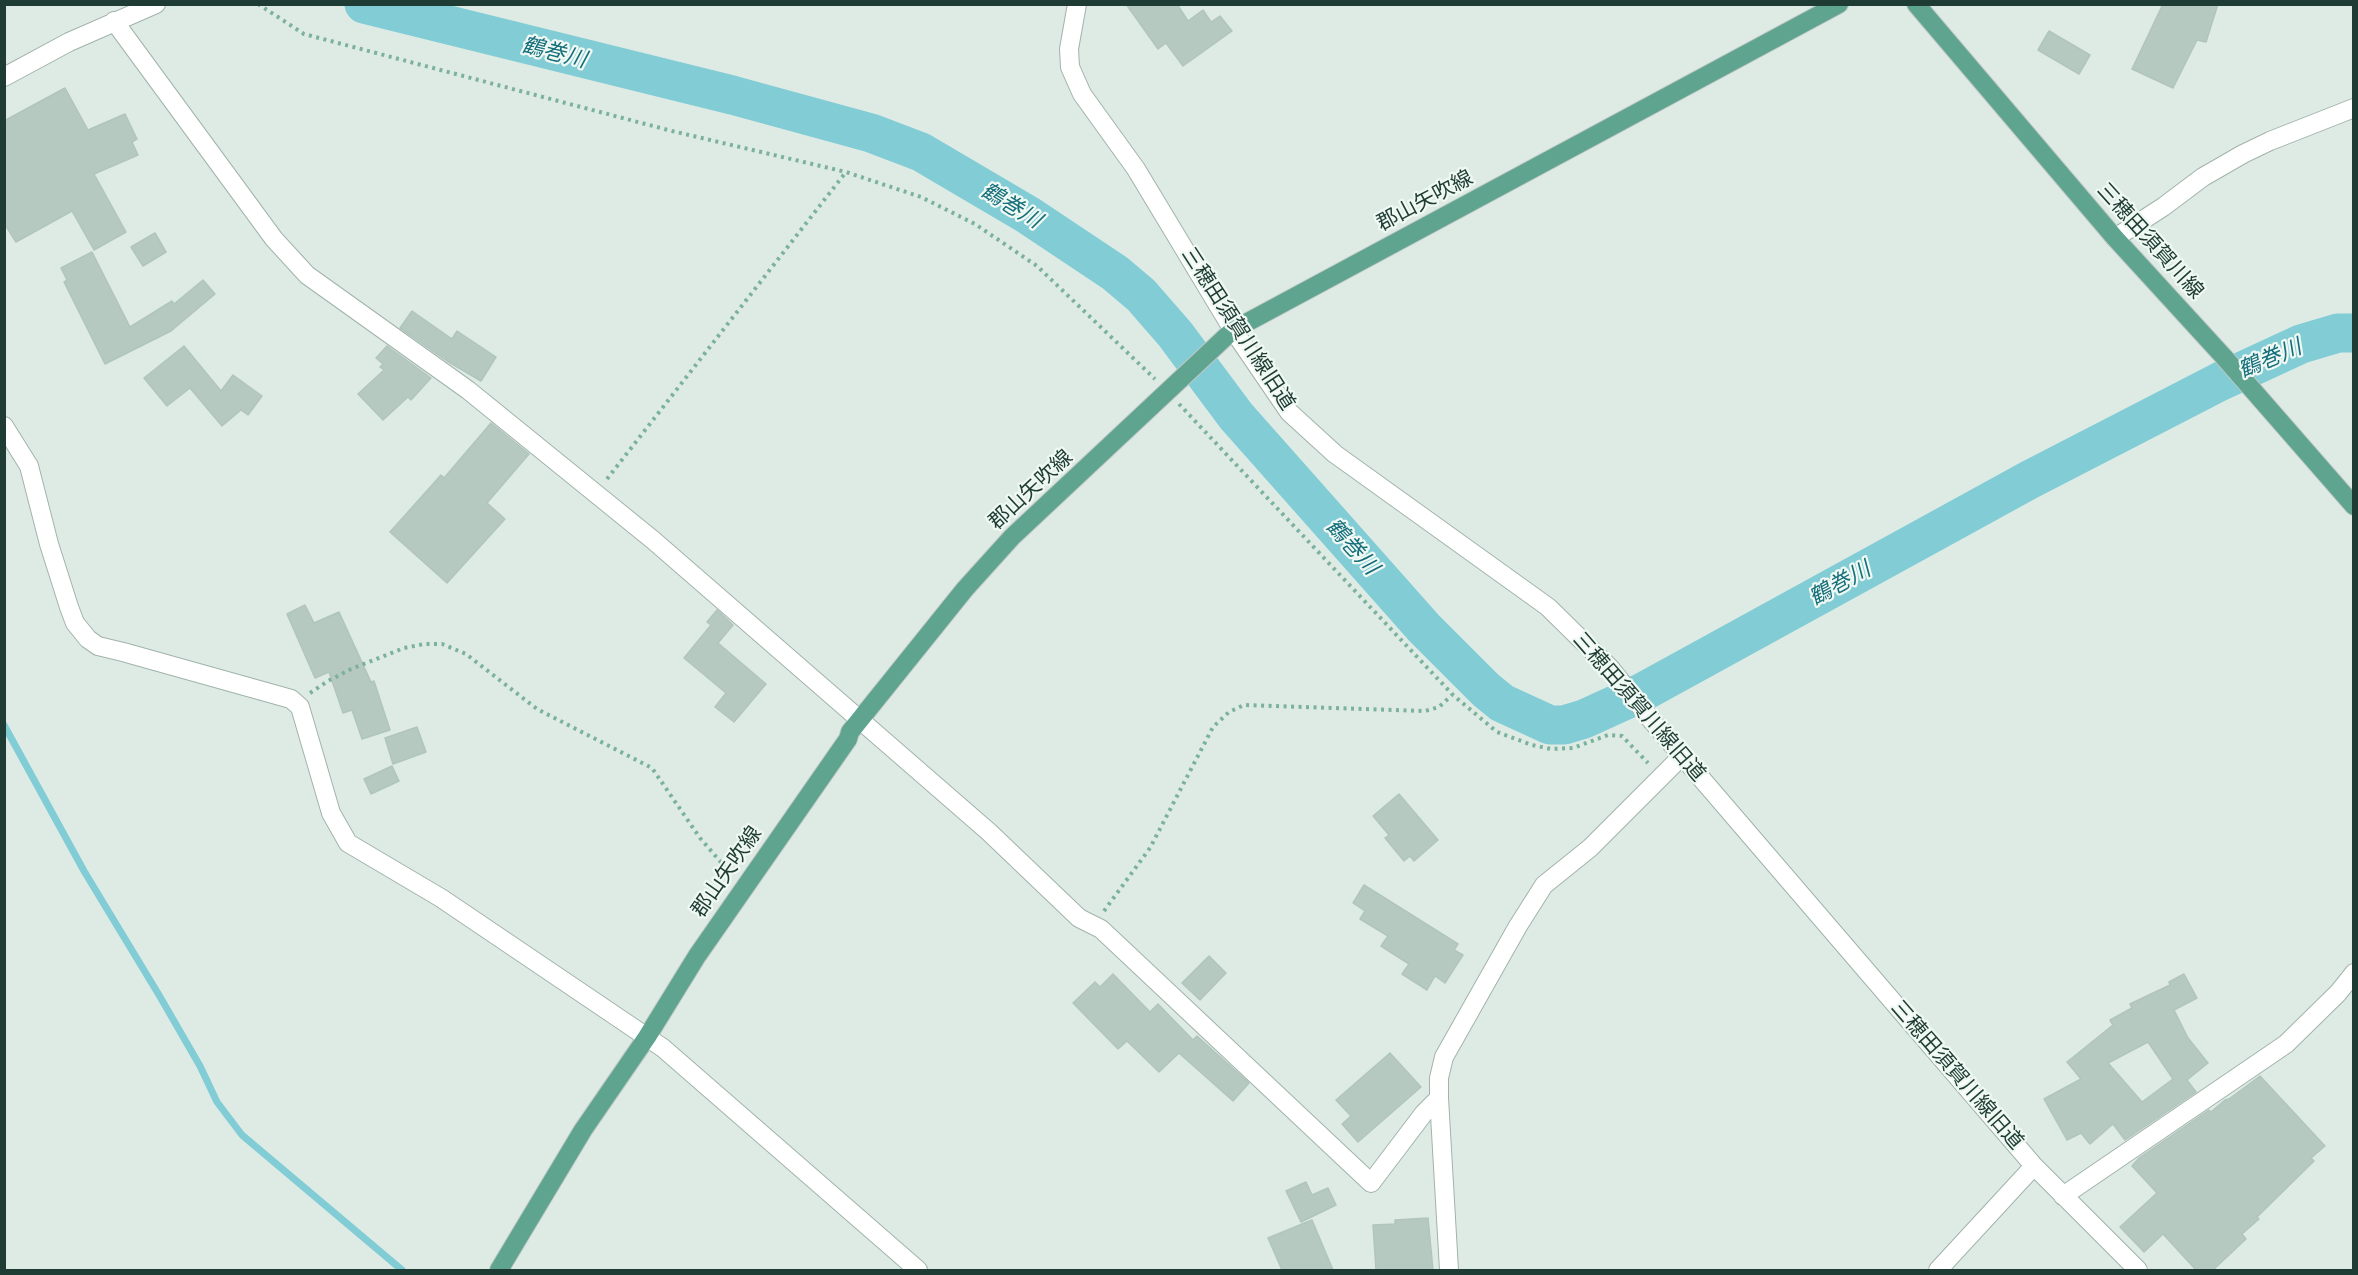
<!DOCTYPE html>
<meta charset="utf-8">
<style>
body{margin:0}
#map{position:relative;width:2358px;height:1275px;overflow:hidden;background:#deebe5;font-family:Cabin,sans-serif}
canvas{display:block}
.frame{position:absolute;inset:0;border:6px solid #1e3c33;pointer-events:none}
</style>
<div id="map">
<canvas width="2358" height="1275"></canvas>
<div class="frame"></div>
</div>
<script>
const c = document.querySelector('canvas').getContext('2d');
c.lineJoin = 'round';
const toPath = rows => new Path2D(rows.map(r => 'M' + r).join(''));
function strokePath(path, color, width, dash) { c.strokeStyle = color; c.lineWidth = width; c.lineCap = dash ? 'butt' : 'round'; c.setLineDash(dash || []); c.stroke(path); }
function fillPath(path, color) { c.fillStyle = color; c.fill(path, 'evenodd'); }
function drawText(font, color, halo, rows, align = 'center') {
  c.font = font + ' Cabin,"Noto Sans JP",sans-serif'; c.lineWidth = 4.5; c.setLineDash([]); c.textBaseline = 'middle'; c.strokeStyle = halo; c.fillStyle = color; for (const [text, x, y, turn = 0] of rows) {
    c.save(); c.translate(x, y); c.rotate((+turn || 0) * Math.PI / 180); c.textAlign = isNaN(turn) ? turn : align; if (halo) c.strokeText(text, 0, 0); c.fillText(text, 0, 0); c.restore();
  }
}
const stream = toPath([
 [4,725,84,871,159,995,200,1066,217,1102,242,1135,402,1270]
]);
const river = toPath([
 [364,4,732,95,871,133,921,152,1028,215,1115,273,1141,295,1175,334,1236,416,1424,628,1486,690,1502,703,1550,725,1564,725,1584,719,1641,693,2029,480,2221,381,2301,344,2338,333,2354,333]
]);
const building = toPath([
 [1126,4,1177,4,1188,21,1203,10,1211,22,1220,16,1232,31,1183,66,1166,43,1158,49,1126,4],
 [2163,4,2218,4,2206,42,2197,40,2173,88,2132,69,2163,4],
 [2049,31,2090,55,2079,74,2038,50,2049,31],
 [65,88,88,130,125,114,137,139,132,142,138,155,94,174,126,232,94,250,72,211,16,242,4,223,4,121,65,88],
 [155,233,166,252,143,266,131,247,155,233],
 [92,252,130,327,172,301,174,304,203,280,215,294,171,331,105,364,64,282,67,280,61,268,92,252],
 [412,311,452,339,457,331,496,357,481,381,447,361,400,328,412,311],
 [184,346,221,391,233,375,262,396,248,415,241,410,222,426,190,388,167,406,144,378,184,346],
 [387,346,431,378,411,400,408,397,383,420,358,394,384,370,380,367,383,364,376,358,387,346],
 [491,423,529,454,487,503,505,519,447,583,390,532,441,475,444,478,491,423],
 [305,605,314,623,339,612,371,682,374,681,390,730,362,739,352,710,343,713,329,672,315,678,287,614,305,605],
 [717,610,733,625,718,643,766,684,734,722,715,707,726,693,684,658,711,625,707,622,717,610],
 [417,727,426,752,393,764,385,738,417,727],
 [392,766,399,781,371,794,364,779,392,766],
 [1399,794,1438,840,1414,861,1410,856,1404,861,1385,838,1389,835,1373,816,1399,794],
 [1364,885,1458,944,1454,950,1463,955,1445,983,1435,976,1427,990,1402,974,1409,964,1381,946,1388,936,1360,919,1365,911,1353,903,1364,885],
 [1209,956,1226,973,1200,1000,1182,983,1209,956],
 [1113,974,1150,1012,1158,1004,1193,1040,1197,1036,1249,1083,1233,1101,1179,1053,1159,1072,1127,1041,1118,1049,1073,1003,1095,982,1100,987,1113,974],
 [2184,974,2197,998,2174,1010,2188,1038,2208,1063,2187,1080,2196,1092,2125,1140,2113,1124,2090,1144,2081,1133,2067,1140,2044,1099,2081,1079,2067,1062,2113,1025,2110,1020,2132,1008,2130,1004,2170,985,2169,982,2184,974],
 [2148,1042,2173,1079,2142,1102,2108,1063,2148,1042],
 [1390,1053,1421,1087,1358,1142,1342,1124,1351,1116,1336,1100,1390,1053],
 [2260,1076,2325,1146,2311,1158,2314,1161,2257,1217,2259,1219,2242,1234,2246,1239,2213,1270,2196,1270,2163,1234,2144,1252,2120,1227,2157,1193,2132,1166,2139,1158,2209,1110,2211,1112,2225,1100,2229,1099,2260,1076],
 [1306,1182,1312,1195,1328,1188,1336,1205,1301,1222,1286,1191,1306,1182],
 [1428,1218,1433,1270,1376,1270,1373,1225,1395,1224,1395,1220,1428,1218],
 [1312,1220,1333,1270,1282,1270,1268,1238,1312,1220]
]);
const path = toPath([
 [258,4,304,34,672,131,846,172,921,197,975,224,1037,266,1155,379],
 [1179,404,1453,695,1497,732,1532,745,1551,749,1573,748,1608,735,1622,736,1648,763],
 [607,479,846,172],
 [310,693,328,681,351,669,404,648,424,644,442,644,466,654,537,709,652,768,700,838,731,874],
 [1104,911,1150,848,1213,727,1229,712,1244,705,1425,711,1439,707,1452,695]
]);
const minor = toPath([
 [1077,4,1069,49,1070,67,1082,94,1136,169,1233,330,1289,412,1335,454,1548,607,1611,669,1652,721,2034,1166,2138,1270],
 [114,21,274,239,307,275,468,390,653,540,989,832,1079,918,1101,929,1371,1183,1424,1113,1439,1098],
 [4,77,69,42,156,4],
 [2115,238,2163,207,2203,177,2243,154,2270,141,2354,108],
 [4,426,29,466,49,544,69,607,75,623,88,639,98,646,123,652,291,699,300,707,331,813,348,843,441,898,663,1048,918,1270],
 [2063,1196,2286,1044,2338,993,2354,973],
 [1449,1270,1439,1098,1439,1078,1444,1057,1518,926,1544,885,1590,848,1683,755],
 [1938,1270,2034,1166]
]);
const major = toPath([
 [1916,4,2115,238,2223,356,2354,506],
 [499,1270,583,1130,647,1037,697,956,848,739,850,732,965,589,1012,537,1233,330,1839,4]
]);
const streetNames = [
 ["郡山矢吹線",1425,201,-28],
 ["三穂田須賀川線",2150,241,48],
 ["三穂田須賀川線旧道",1238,329,57],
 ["郡山矢吹線",1031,490,-43],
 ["三穂田須賀川線旧道",1639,707,49],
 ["郡山矢吹線",727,872,-55],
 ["三穂田須賀川線旧道",1957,1075,49]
];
const waterNames = [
 ["鶴巻川",554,53,14],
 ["鶴巻川",1011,206,31],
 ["鶴巻川",2270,359,-23],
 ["鶴巻川",1352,547,48],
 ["鶴巻川",1840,584,-29]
];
strokePath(stream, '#81ccd5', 7);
strokePath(river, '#81ccd5', 39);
fillPath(building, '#b6c9c0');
strokePath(building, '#b0c5bb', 1.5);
strokePath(minor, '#a1b3ac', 20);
strokePath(major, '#c0c8c6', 20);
strokePath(path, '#7cb19e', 4, [3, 4.5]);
strokePath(minor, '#fff', 18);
strokePath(major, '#5fa48f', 18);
drawText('21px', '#1e3c33', '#eff8f3', streetNames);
drawText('italic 22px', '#156f7b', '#eff8f3', waterNames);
</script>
